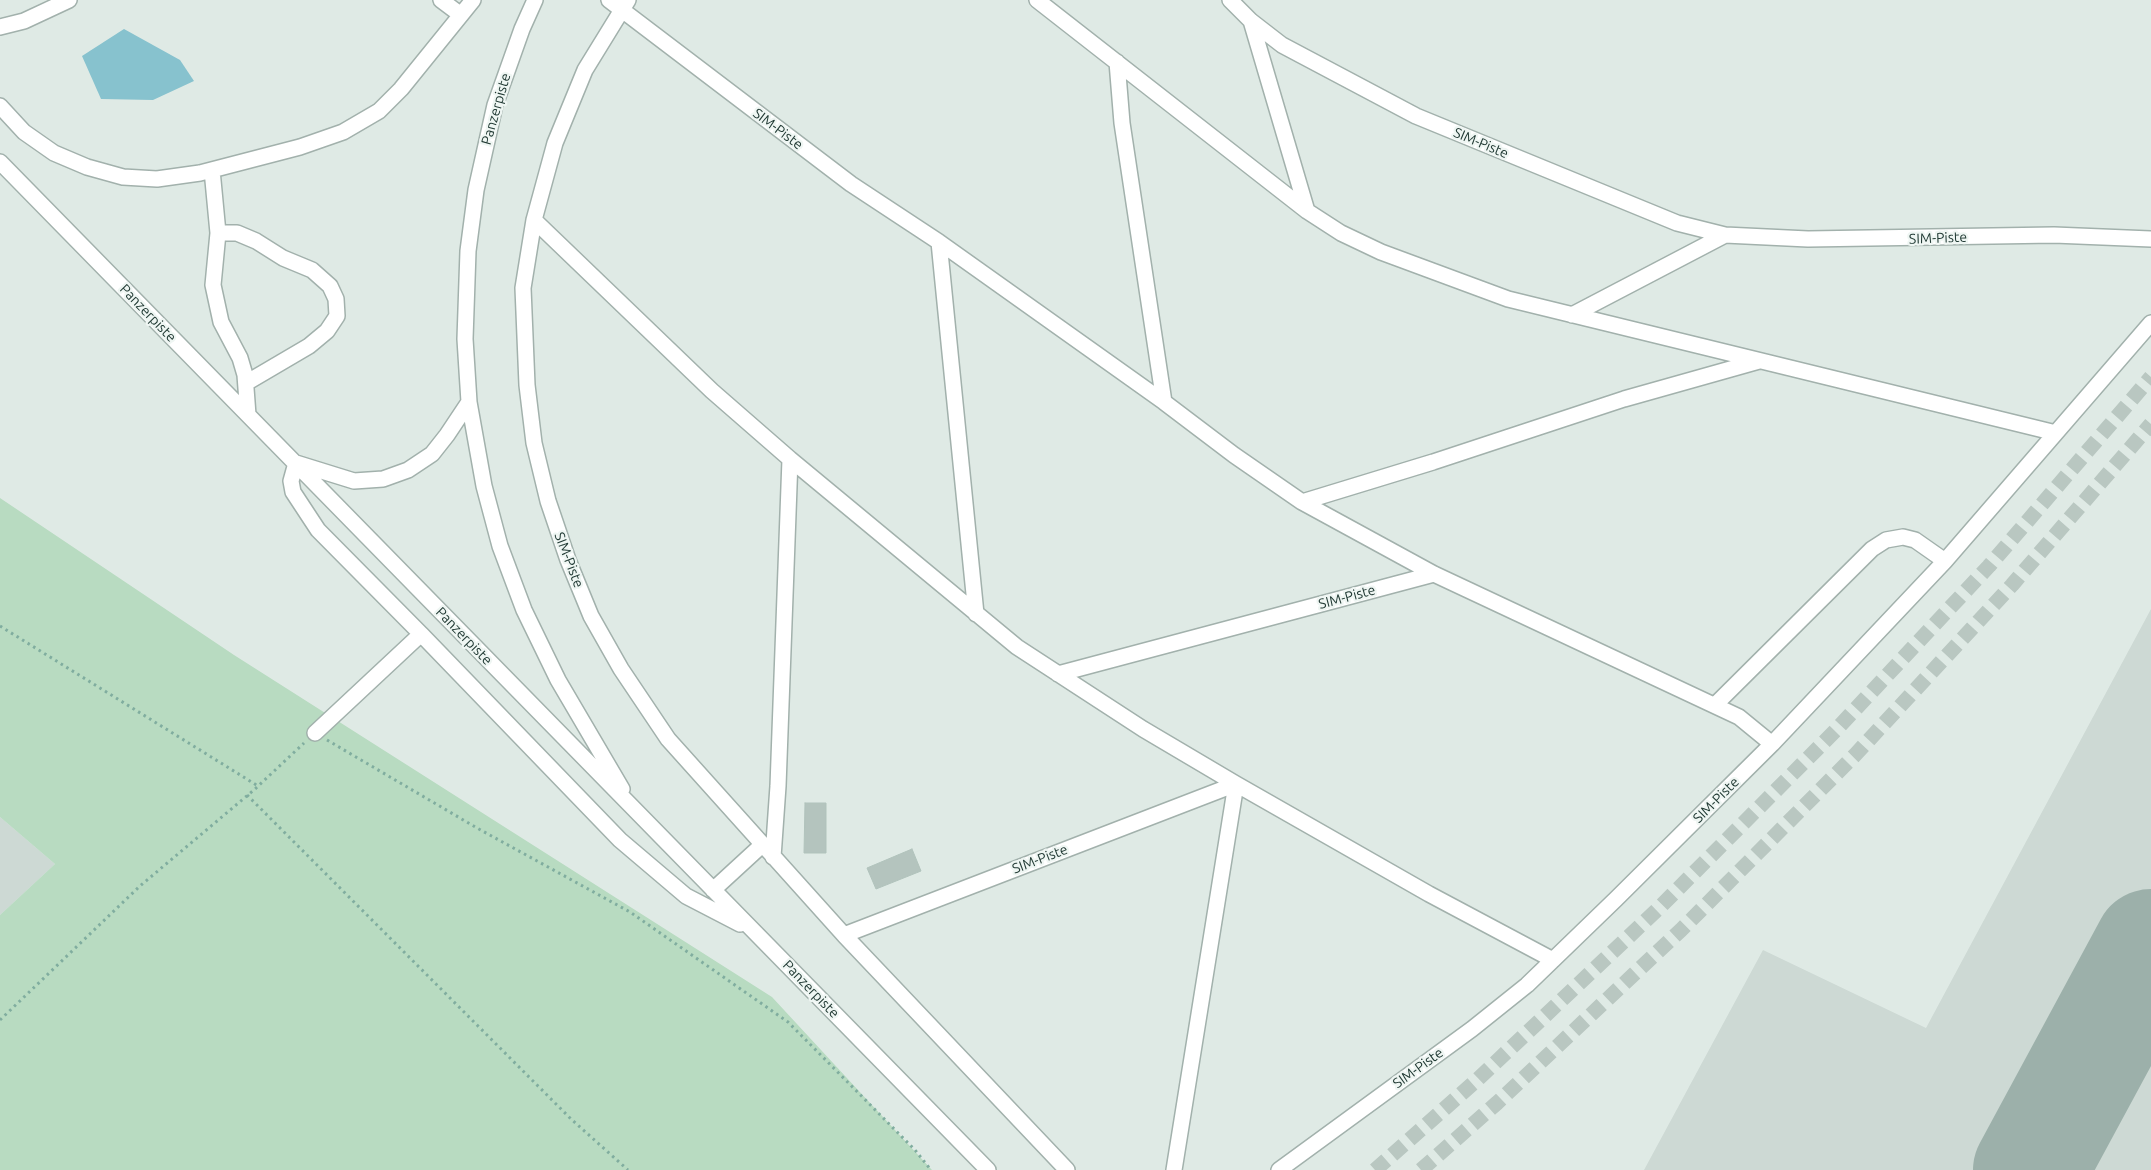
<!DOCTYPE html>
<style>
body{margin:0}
canvas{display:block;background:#dfeae5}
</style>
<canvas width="2151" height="1170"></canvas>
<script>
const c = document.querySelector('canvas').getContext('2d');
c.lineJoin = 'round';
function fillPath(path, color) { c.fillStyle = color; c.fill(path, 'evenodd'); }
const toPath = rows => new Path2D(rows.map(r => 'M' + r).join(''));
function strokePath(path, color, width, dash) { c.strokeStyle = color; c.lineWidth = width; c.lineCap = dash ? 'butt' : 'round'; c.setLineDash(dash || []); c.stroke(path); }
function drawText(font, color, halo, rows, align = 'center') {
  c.font = font + ' Ubuntu,sans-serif'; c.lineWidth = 4.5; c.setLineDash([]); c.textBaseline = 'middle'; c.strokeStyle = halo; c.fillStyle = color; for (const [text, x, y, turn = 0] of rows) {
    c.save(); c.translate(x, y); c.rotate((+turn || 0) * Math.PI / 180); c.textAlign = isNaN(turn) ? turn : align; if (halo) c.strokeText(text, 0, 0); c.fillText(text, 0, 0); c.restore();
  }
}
const built = toPath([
 [2151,609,2151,1170,1644,1170,1763,950,1926,1028],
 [0,817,55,864,0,915]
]);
const green = toPath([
 [0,498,234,655,772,997,932,1170,0,1170,0,915,55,864,0,817]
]);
const water = toPath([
 [124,29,180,60,194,81,153,100,101,99,82,56]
]);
const runway = toPath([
 [2030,1170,2151,946]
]);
const building = toPath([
 [805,803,826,803,826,853,804,853,805,803],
 [912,849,921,871,876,889,867,868,912,849]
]);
const highwayTunnel = toPath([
 [1375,1170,1477,1080,1659,908,1835,731,1989,566,2151,377],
 [1421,1170,1497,1103,1681,930,1855,755,2012,585,2151,424]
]);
const path = toPath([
 [0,626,258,786],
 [327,740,477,828,630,912,788,1022,915,1150,931,1170],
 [247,795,571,1119,628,1170],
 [0,1020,140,886,255,789,304,743]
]);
const minor = toPath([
 [441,0,461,15],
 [535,0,522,29,495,105,476,190,468,251,465,339,469,402,484,486,500,546,524,610,558,680,622,789],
 [609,0,851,184,939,242,1164,402,1234,455,1302,502,1434,574,1739,717,1772,744],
 [628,0,585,70,555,143,534,220,523,288,527,385,534,443,548,501,568,560,591,616,621,669,668,739,844,935,1067,1170],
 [1037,0,1307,211,1341,233,1381,252,1508,299,2056,433],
 [1230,0,1251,21,1282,45,1416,116,1677,223,1725,235,1808,239,2054,235,2151,239],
 [1251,21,1307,211],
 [0,27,24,21,69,0],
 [1117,62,1122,123,1164,402],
 [0,106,24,132,54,153,87,167,123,177,157,179,200,173,300,147,343,132,379,111,401,89,473,0],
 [0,162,988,1170],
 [212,170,218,233,213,285,221,322,240,358,245,375,248,415],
 [534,220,712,391,790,459,1017,647,1143,729,1236,784,1429,894,1553,960],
 [218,233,237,233,256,241,283,258,312,270,330,286,336,299,337,316,327,331,309,346,246,383],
 [939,242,976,614],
 [1572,315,1725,235],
 [1302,502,1433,462,1624,399,1759,361],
 [421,634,620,840,686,896,740,924],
 [1058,674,1434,574],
 [1715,705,1872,549,1886,540,1903,537,1915,540,1945,561],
 [315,733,421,634,318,530,293,492,291,481,296,463,354,481,383,479,408,470,432,454,447,435,469,402],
 [773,857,778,786,790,459],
 [713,890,762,845],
 [844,935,1236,784],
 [1174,1170,1236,784],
 [1279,1170,1472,1029,1527,985,1616,899,1772,744,1945,561,2151,323]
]);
const streetNames = [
 ["Panzerpiste",496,109,-74],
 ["SIM-Piste",778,129,37],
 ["SIM-Piste",1481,143,23],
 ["SIM-Piste",1938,238,-2],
 ["Panzerpiste",148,313,46],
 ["SIM-Piste",569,560,69],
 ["SIM-Piste",1347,597,-15],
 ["Panzerpiste",464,636,46],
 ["SIM-Piste",1716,800,-45],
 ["SIM-Piste",1040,859,-21],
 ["Panzerpiste",811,989,46],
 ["SIM-Piste",1418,1068,-36]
];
fillPath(built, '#cdd9d4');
fillPath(green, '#b8dbc1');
fillPath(water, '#87c2ce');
strokePath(runway, '#9cb0aa', 114);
fillPath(building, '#b4c4be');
strokePath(building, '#b1c3bc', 1);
strokePath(highwayTunnel, '#b9c7c1', 15, [15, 8]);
strokePath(minor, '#a2b1ac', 18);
strokePath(path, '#80ad9f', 3, [2.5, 4]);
strokePath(minor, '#fff', 15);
drawText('14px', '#203933', '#eff6f3', streetNames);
</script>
